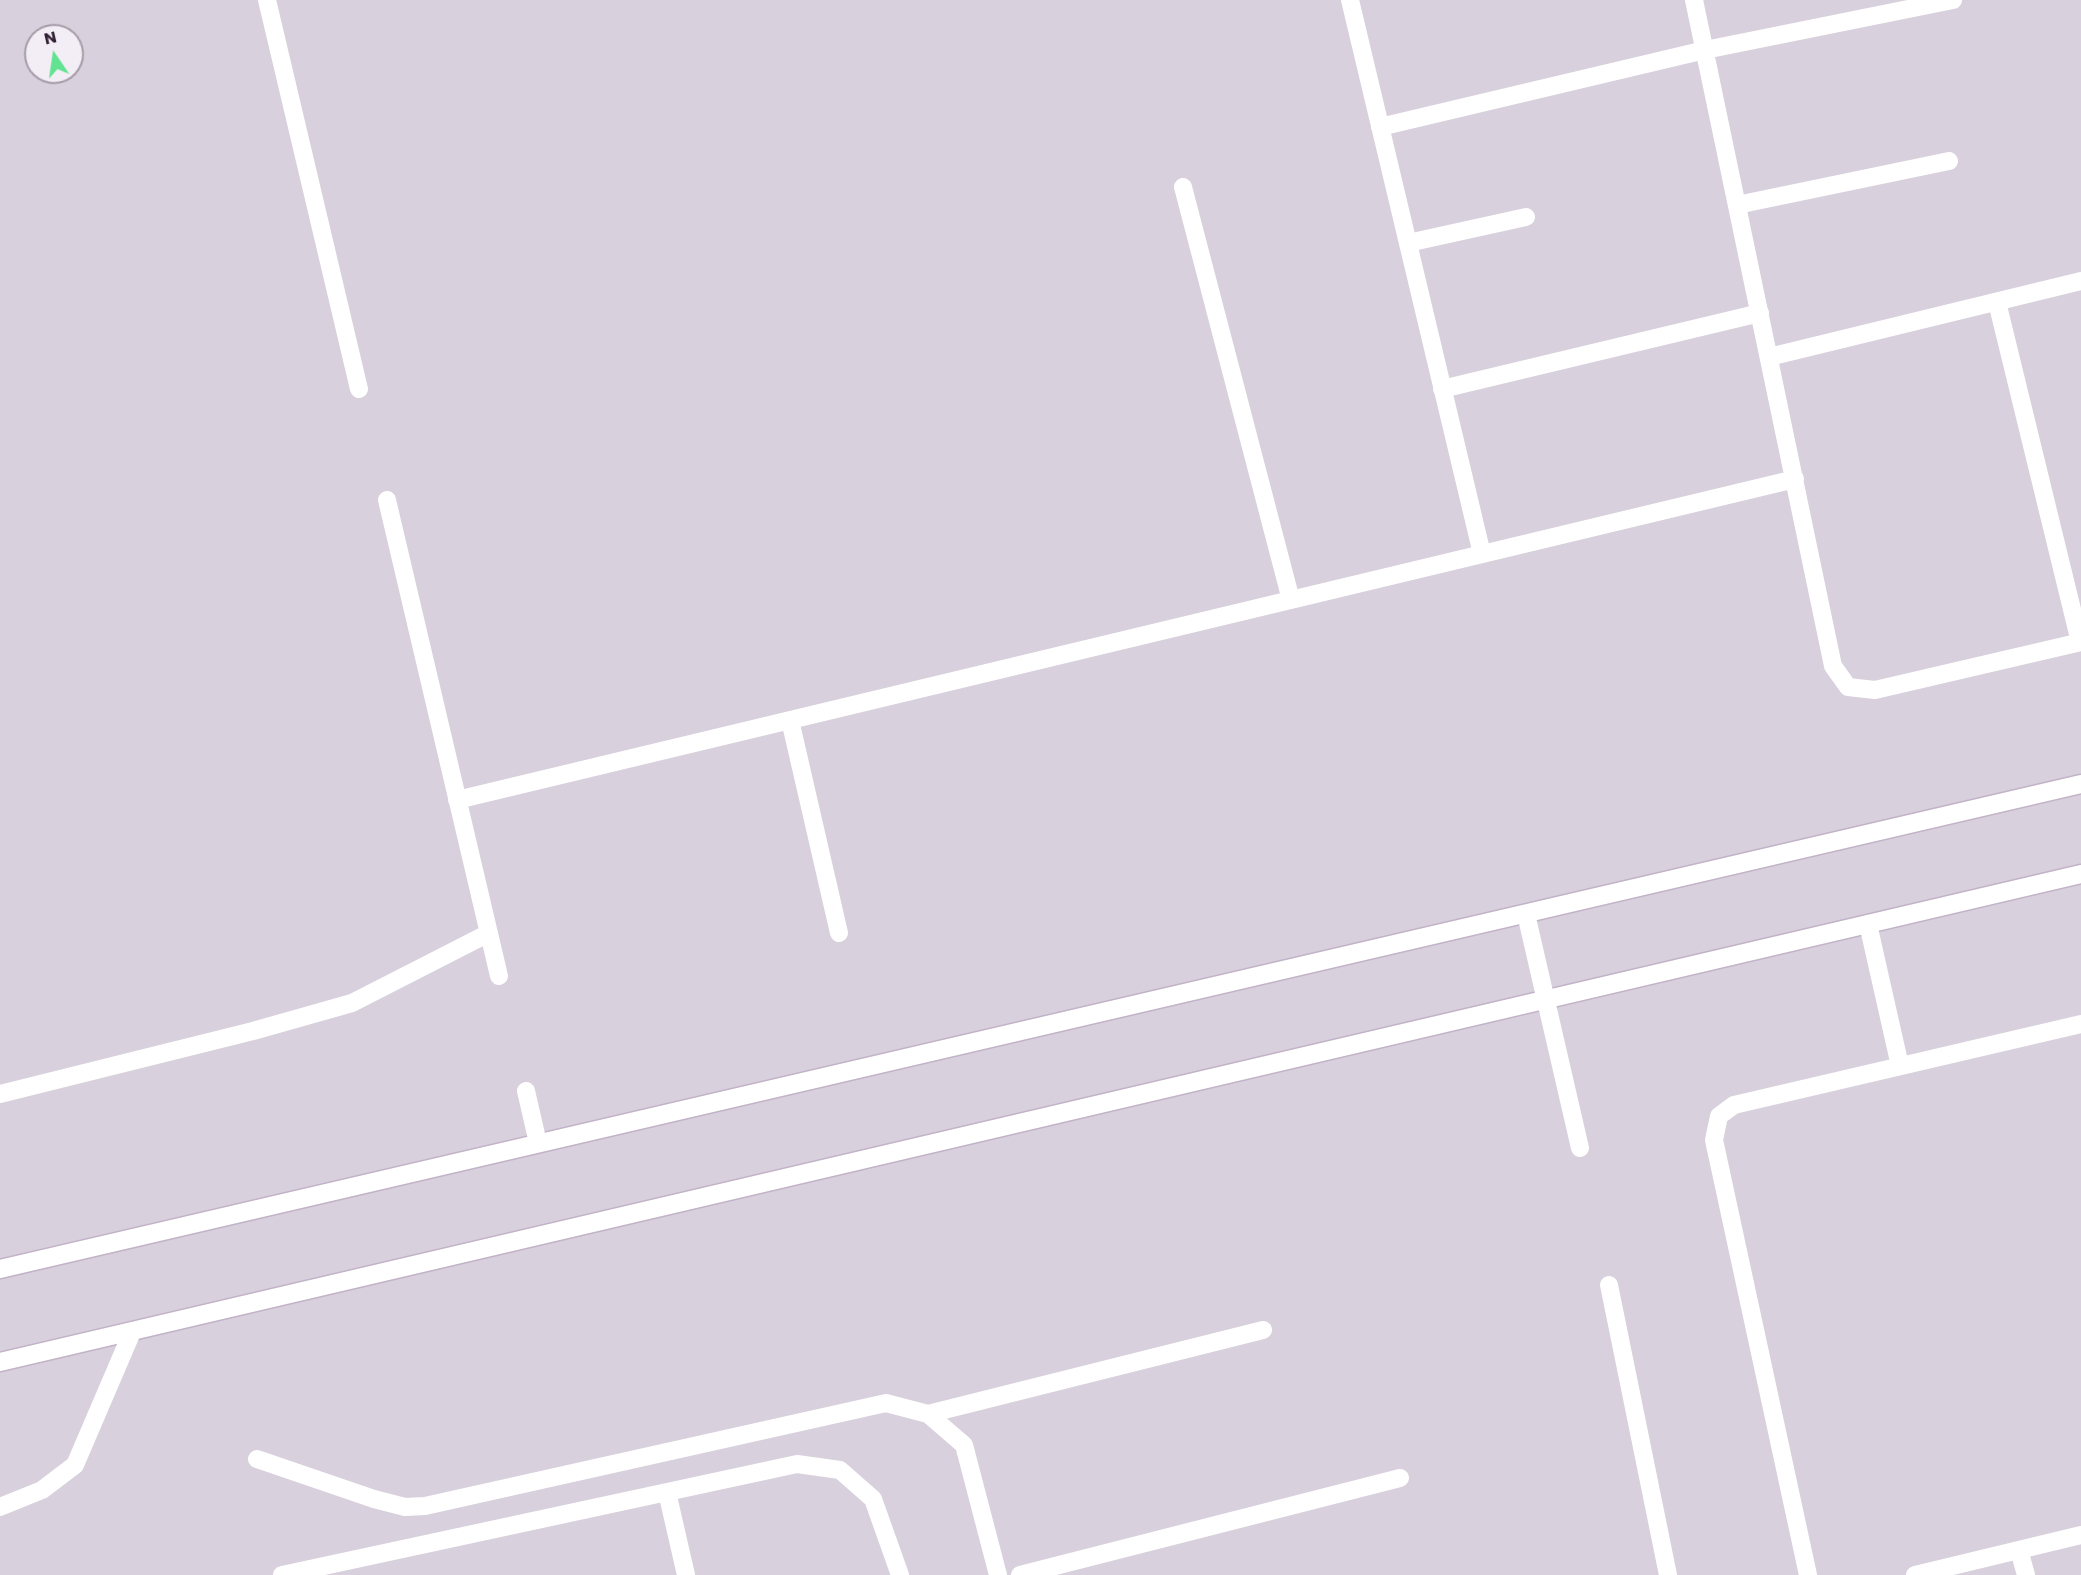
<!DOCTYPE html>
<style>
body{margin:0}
#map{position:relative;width:2081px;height:1575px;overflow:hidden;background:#e5dfe8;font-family:Poppins,sans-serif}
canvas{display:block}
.north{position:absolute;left:24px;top:24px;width:60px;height:60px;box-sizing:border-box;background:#f3eef5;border:2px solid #a69ca9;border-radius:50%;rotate:347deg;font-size:16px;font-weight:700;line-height:24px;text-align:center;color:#332236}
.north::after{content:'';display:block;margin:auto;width:21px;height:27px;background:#62e391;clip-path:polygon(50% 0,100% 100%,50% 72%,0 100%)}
</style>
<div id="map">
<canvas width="2081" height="1575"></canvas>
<div class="north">N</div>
</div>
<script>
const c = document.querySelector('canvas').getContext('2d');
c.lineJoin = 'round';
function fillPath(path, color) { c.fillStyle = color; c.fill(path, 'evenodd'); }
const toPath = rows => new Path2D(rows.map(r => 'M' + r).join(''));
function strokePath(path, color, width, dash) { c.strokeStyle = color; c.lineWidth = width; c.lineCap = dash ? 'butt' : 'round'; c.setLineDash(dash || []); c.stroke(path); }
const built = toPath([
 [0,0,2081,0,2081,1575,0,1575],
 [36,36,72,36,72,72,36,72]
]);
const lane = toPath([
 [267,0,359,389],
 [1350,0,1482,554],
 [1694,0,1833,666,1848,687,1875,690,2081,642],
 [1380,127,1705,50,1953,0],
 [1183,187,1291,600],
 [1737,205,1949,161],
 [1408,243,1526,217],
 [1997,302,2080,642],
 [1769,357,2081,281],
 [1442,389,1760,313],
 [387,500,499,976],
 [790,720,839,933],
 [457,800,1795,479],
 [1526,914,1580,1148],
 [1868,924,1900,1066],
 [526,1091,538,1143],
 [0,1094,253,1031,352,1003,489,933],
 [1609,1285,1668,1575],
 [928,1414,1263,1330],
 [257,1459,374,1499,405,1507,425,1506,886,1403,928,1414,964,1445,998,1575],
 [667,1492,686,1575],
 [0,1507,42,1490,75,1465,132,1332],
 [2019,1550,2026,1575],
 [282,1575,797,1464,840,1470,873,1499,900,1575],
 [1020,1575,1400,1478],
 [1808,1575,1714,1140,1719,1116,1734,1105,2081,1024],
 [1915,1575,2081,1535]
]);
const secondary = toPath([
 [0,1269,2081,784],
 [0,1362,2081,874]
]);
fillPath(built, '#d8d0dc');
strokePath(secondary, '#c2b3c7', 21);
strokePath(lane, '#fff', 18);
strokePath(secondary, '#fff', 18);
</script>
